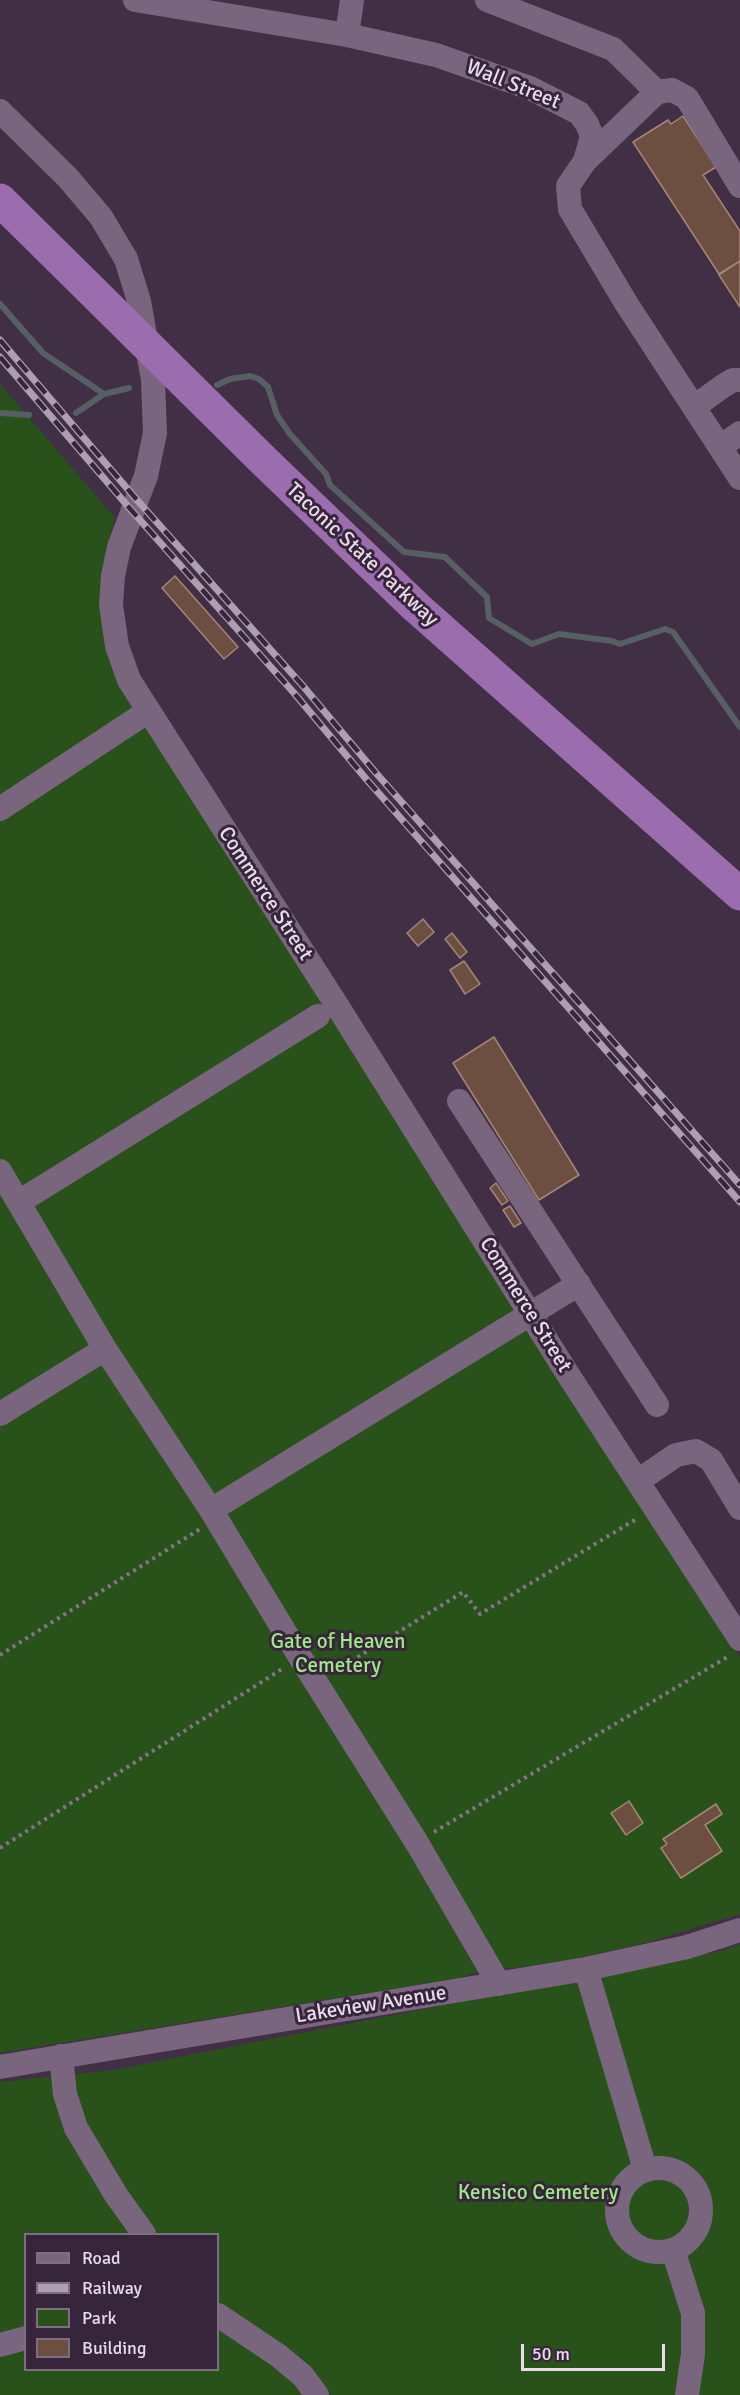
<!DOCTYPE html>
<style>
body{margin:0}
#map{position:relative;width:740px;height:2395px;overflow:hidden;background:#412f45;font-family:Signika,sans-serif}
canvas{display:block}
.legend{position:absolute;left:24px;top:2233px;width:195px;height:138px;box-sizing:border-box;background:#37253b;border:2px solid #7e6e81;margin:0;padding:8px 10px;list-style:none;font-size:18px;color:#e8dcea}
.legend li{display:flex;align-items:center;gap:12px;height:30px}
.legend b{width:30px;border:2px solid #7e6e81}
.scale{position:absolute;left:521px;top:2344px;width:144px;height:27px;box-sizing:border-box;border:3px solid #e8dcea;border-top:0;padding-left:8px;font-size:18px;line-height:21px;white-space:nowrap;color:#e8dcea;-webkit-text-stroke:4px #37253b;paint-order:stroke}
</style>
<div id="map">
<canvas width="740" height="2395"></canvas>
<ul class="legend">
<li><b style="height:8px;background:#7a657f"></b>Road</li>
<li><b style="height:8px;background:#ad9fb0"></b>Railway</li>
<li><b style="height:16px;background:#29521a"></b>Park</li>
<li><b style="height:16px;background:#6c4f40"></b>Building</li>
</ul>
<div class="scale">50 m</div>
</div>
<script>
const c = document.querySelector('canvas').getContext('2d');
c.lineJoin = 'round';
function fillPath(path, color) { c.fillStyle = color; c.fill(path, 'evenodd'); }
const toPath = rows => new Path2D(rows.map(r => 'M' + r).join(''));
function strokePath(path, color, width, dash) { c.strokeStyle = color; c.lineWidth = width; c.lineCap = dash ? 'butt' : 'round'; c.setLineDash(dash || []); c.stroke(path); }
function drawText(font, color, halo, rows, align = 'center') {
  c.font = font + ' Signika,sans-serif'; c.lineWidth = 6; c.setLineDash([]); c.textBaseline = 'middle'; c.strokeStyle = halo; c.fillStyle = color; for (const [text, x, y, turn = 0] of rows) {
    c.save(); c.translate(x, y); c.rotate((+turn || 0) * Math.PI / 180); c.textAlign = isNaN(turn) ? turn : align; if (halo) c.strokeText(text, 0, 0); c.fillText(text, 0, 0); c.restore();
  }
}
const green = toPath([
 [0,384,115,518,104,562,101,594,103,634,114,671,740,1657,740,1914,645,1943,570,1960,514,1968,489,1968,459,1978,0,2053],
 [740,1944,740,2395,0,2395,0,2082,113,2070,725,1950],
 [26,2234,218,2234,218,2370,26,2370]
]);
const stream = toPath([
 [0,304,43,353,104,394],
 [217,385,230,379,250,376,259,379,268,387,277,415,290,434,326,474,330,485,404,552,445,557,487,597,489,618,532,644,559,634,612,641,620,644,665,629,673,632,740,727],
 [0,413,29,415],
 [76,413,104,394,129,388]
]);
const building = toPath([
 [683,116,716,167,703,175,740,231,740,261,719,274,633,142,668,120,671,124,683,116],
 [740,261,740,307,719,275,740,261],
 [175,576,238,647,224,659,162,588,175,576],
 [423,919,434,932,418,946,407,933,423,919],
 [452,933,467,952,460,958,445,939,452,933],
 [464,961,480,984,465,994,450,970,464,961],
 [494,1037,579,1175,539,1200,453,1063,494,1037],
 [496,1183,508,1201,502,1205,490,1188,496,1183],
 [510,1206,521,1223,514,1227,503,1210,510,1206],
 [629,1801,643,1823,626,1835,611,1813,629,1801],
 [716,1804,722,1814,705,1825,722,1851,681,1878,661,1848,667,1844,663,1839,716,1804]
]);
const path = toPath([
 [0,1655,200,1529],
 [332,1673,463,1592,480,1614,638,1518],
 [434,1832,729,1656],
 [0,1848,282,1669]
]);
const minor = toPath([
 [135,0,347,35,436,55,530,88,579,113,587,124,592,136,585,161,568,186,570,209,626,303,740,478],
 [487,0,613,49,657,92],
 [347,35,352,0],
 [0,111,68,178,101,217,126,259,139,301,153,380,155,433,146,476,119,547,113,576,111,605,117,646,129,680,338,1007,569,1376,740,1639],
 [585,161,657,92,672,90,687,98,740,186],
 [694,407,723,386,733,380,740,380],
 [720,447,740,433],
 [0,809,147,712],
 [459,1101,657,1405],
 [0,1171,105,1349,211,1510,300,1657,417,1843,499,1984],
 [19,1202,318,1016],
 [0,1414,105,1349],
 [638,1481,676,1455,696,1451,711,1460,740,1508],
 [211,1510,579,1284],
 [586,1969,645,2169],
 [61,2056,65,2094,76,2128,116,2195,144,2234],
 [0,2067,586,1969,687,1947,740,1930],
 '617 2210a42 42 0 1 1 84 0a42 42 0 1 1-84 0Z',
 [673,2250,693,2313,693,2354,687,2395],
 [218,2315,279,2356,303,2376,317,2395],
 [0,2345,26,2338]
]);
const highway = toPath([
 [0,200,265,462,416,607,740,894]
]);
const rail = toPath([
 [0,340,137,500,303,686,376,773,740,1185],
 [0,357,132,511,294,693,367,780,740,1202]
]);
const streetNames = [
 ["Wall Street",513,85,22],
 ["Taconic State Parkway",362,555,43],
 ["Commerce Street",265,894,57],
 ["Commerce Street",525,1305,58],
 ["Lakeview Avenue",371,2005,-9]
];
const parkNames = [
 ["Gate of Heaven",338,1642],
 ["Cemetery",338,1666],
 ["Kensico Cemetery",538,2193]
];
fillPath(green, '#29521a');
strokePath(stream, '#565f64', 6);
fillPath(building, '#6c4f40');
strokePath(building, '#a68676', 1.5);
strokePath(path, '#857588', 4, [3, 4.5]);
strokePath(minor, '#7a657f', 24);
strokePath(highway, '#9c6dae', 33);
strokePath(rail, '#ad9fb0', 7);
strokePath(rail, '#37253b', 4.5, [14]);
drawText('21px', '#e8dcea', '#37253b', streetNames);
drawText('21px', '#9ee985', '#37253b', parkNames);
</script>
